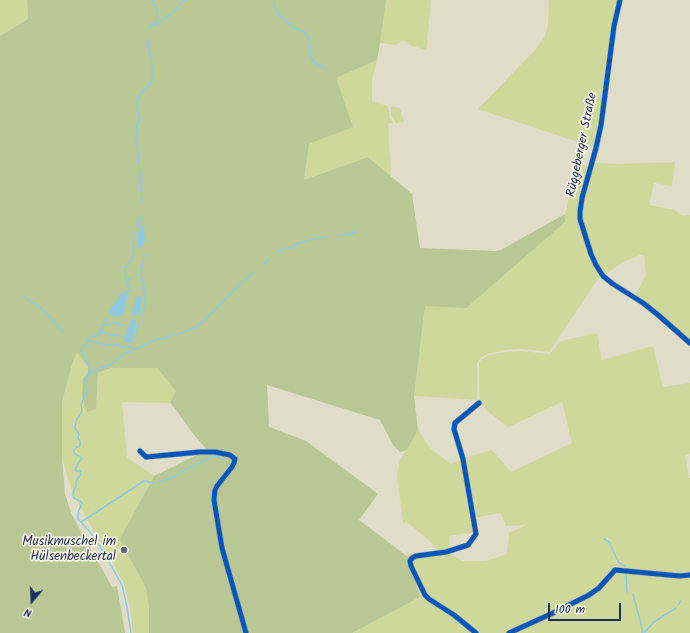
<!DOCTYPE html>
<meta charset="utf-8">
<style>
body{margin:0}
#map{position:relative;width:690px;height:633px;overflow:hidden;background:#dfdcc8;font-family:Kalam,sans-serif}
canvas{display:block}
.north{position:absolute;left:12px;top:581px;width:40px;height:40px;-webkit-text-stroke:3px #fcf5e5;paint-order:stroke;rotate:199deg;font-size:11px;font-weight:700;line-height:16px;text-align:center;color:#1b2f5e}
.north::after{content:'';display:block;margin:auto;width:14px;height:18px;background:#1b2f5e;clip-path:polygon(50% 0,100% 100%,50% 72%,0 100%)}
.scale{position:absolute;left:548px;top:603px;width:73px;height:18px;box-sizing:border-box;border:2px solid #1b2f5e;border-top:0;padding-left:5px;font-size:12px;line-height:14px;white-space:nowrap;color:#1b2f5e;-webkit-text-stroke:3px #fcf5e5;paint-order:stroke}
</style>
<div id="map">
<canvas width="690" height="633"></canvas>
<div class="north">N</div>
<div class="scale">100 m</div>
</div>
<script>
const c = document.querySelector('canvas').getContext('2d');
c.lineJoin = 'round';
function fillPath(path, color) { c.fillStyle = color; c.fill(path, 'evenodd'); }
const toPath = rows => new Path2D(rows.map(r => 'M' + r).join(''));
function strokePath(path, color, width, dash) { c.strokeStyle = color; c.lineWidth = width; c.lineCap = dash ? 'butt' : 'round'; c.setLineDash(dash || []); c.stroke(path); }
function drawText(font, color, halo, rows, align = 'center') {
  c.font = font + ' Kalam,sans-serif'; c.lineWidth = 3.5; c.setLineDash([]); c.textBaseline = 'middle'; c.strokeStyle = halo; c.fillStyle = color; for (const [text, x, y, turn = 0] of rows) {
    c.save(); c.translate(x, y); c.rotate((+turn || 0) * Math.PI / 180); c.textAlign = isNaN(turn) ? turn : align; if (halo) c.strokeText(text, 0, 0); c.fillText(text, 0, 0); c.restore();
  }
}
const green = toPath([
 [0,0,27,0,28,19,0,36],
 [386,0,431,0,427,43,426,50,412,46,407,42,402,41,396,45,380,43],
 [549,0,618,0,612,26,600,115,593,147,478,109,535,50,544,38,548,26],
 [377,60,372,80,372,101,388,106,390,118,393,123,388,124,391,176,368,157,304,180,309,144,352,127,335,78],
 [391,106,400,108,404,122,396,123,391,115],
 [675,162,672,186,654,183,649,205,674,210,682,216,690,215,690,340,657,311,635,296,646,275,644,256,640,255,630,259,623,262,606,274,598,265,588,241,583,222,582,211,583,203,594,163,617,164],
 [578,163,588,167,578,208,578,217,585,244,594,267,600,276,549,352,523,349,505,350,488,354,481,358,477,363,477,400,414,396,425,306,565,222,565,214],
 [597,333,602,360,653,346,663,387,690,383,690,454,685,455,689,478,690,478,690,633,352,633,420,597,408,557,407,551,410,556,414,558,436,555,433,544,407,522,403,523,397,476,400,459,407,450,418,430,430,448,451,464,462,459,475,532,449,536,450,553,462,561,486,561,507,554,509,533,526,525,506,526,501,513,473,518,464,458,492,450,511,472,572,443,562,402,508,427,488,412,480,402,479,363,482,359,489,355,506,352,523,351,550,354,561,341],
 [77,352,88,367,88,372,83,378,96,409,98,373,111,368,158,368,177,392,170,403,122,402,127,457,154,476,122,535,120,540,146,588,149,609,149,633,133,633,130,607,124,584,113,563,105,551,73,494,62,458,62,402,73,361]
]);
const forest = toPath([
 [27,0,386,0,379,50,377,60,336,78,353,127,309,144,304,180,368,157,412,194,420,248,496,251,501,250,565,214,565,222,466,308,425,306,414,396,418,430,407,450,400,452,393,445,380,420,267,385,269,427,306,441,378,494,359,520,408,557,420,597,352,633,149,633,149,609,146,588,120,540,122,535,154,476,207,450,191,431,177,411,170,403,176,391,157,368,111,368,98,373,96,409,87,412,82,396,83,378,88,372,88,367,77,352,73,361,62,402,62,458,65,494,72,515,112,587,117,586,125,633,0,633,0,36,28,19]
]);
const water = toPath([
 [143,225,144,227,145,240,142,247,140,249,139,249,138,248,137,244,139,232,141,227],
 [125,291,128,292,124,314,119,317,112,316,109,313,109,310,114,305,120,295],
 [139,296,142,299,140,311,138,315,133,315,132,312,136,298],
 [134,319,136,321,136,322,132,342,130,343,126,342,124,340,125,337,131,320]
]);
const stream = toPath([
 [274,0,274,5,279,14,293,28,304,32,307,35,311,45,310,56,314,62,326,69],
 [153,24,156,25,159,23,163,20,174,12,178,5,182,1,187,0],
 [149,29,151,25,156,22,157,19,157,11,152,0],
 [142,203,140,180,141,178,136,139,137,124,140,118,137,106,137,102,140,94,149,85,152,80,152,63,148,44,149,40],
 [141,216,143,221],
 [338,236,340,235,351,234,357,231],
 [277,251,292,247,299,243,308,240,328,237],
 [264,263,267,262,269,260],
 [127,280,132,278],
 [128,292,130,291,130,288,128,285,126,280,125,268,130,262,133,256,133,240,138,229,139,218,141,216],
 [24,297,36,305,43,310,53,320,56,325,64,333],
 [142,315,145,302,144,285,141,278,141,276,144,254],
 [104,325,116,323,123,326],
 [99,334,104,333,125,337],
 [132,338,135,337,140,321],
 [88,341,107,345,114,344,122,347,128,346,134,349,141,347,149,342,159,339,168,338,169,336,172,334,179,334,186,331,196,327,203,322,238,286,254,272],
 [89,373,93,372,102,367,110,365,127,352,132,352],
 [159,482,174,477,186,469,194,466,209,458,217,457,223,459],
 [81,522,144,481,147,481,151,483,154,483],
 [604,539,609,542,619,563,625,566],
 [105,554,90,532,78,519,78,515,79,510,82,503,80,501,74,498,73,496,73,493,76,486,76,481,81,474,80,471,77,471,75,470,79,462,82,458,81,457,75,454,74,451,76,447,79,447,80,445,80,441,78,438,79,434,75,428,76,423,77,419,80,415,82,410,81,405,86,393,86,388,85,382,86,378,89,373,90,369,86,358,83,354,81,350,83,347,87,344,87,340,89,338,92,336,97,336,107,318],
 [109,562,122,585,127,607,131,633],
 [626,575,627,592],
 [633,594,640,620,642,629,642,633],
 [678,605,681,601],
 [644,633,654,622,676,608]
]);
const street = toPath([
 [620,0,614,26,601,125,596,148,582,198,580,212,580,219,591,254,596,265,603,276,613,284,643,303,657,314,690,343],
 [140,451,146,457,200,452,215,452,230,455,235,459,234,463,232,467,217,486,215,490,214,500,222,548,246,633],
 [476,633,454,615,429,599,425,595,411,566,410,561,412,558,416,556,446,552,468,545,476,534,463,459,454,429,455,423,479,403],
 [509,633,553,613,589,595,599,588,615,570,680,576,690,575]
]);
const cycleway = toPath([
 [620,0,614,26,601,125,596,148,582,198,580,212,580,219,591,254,596,265,603,276,613,284,643,303,657,314,690,343],
 [140,451,146,457,200,452,215,452,230,455,235,459,234,463,232,467,217,486,215,490,214,500,222,548,246,633],
 [476,633,454,615,429,599,425,595,411,566,410,561,412,558,416,556,446,552,468,545,476,534,463,459,454,429,455,423,479,403],
 [509,633,553,613,589,595,599,588,615,570,680,576,690,575]
]);
const markers = [
 [124,550,4,"#606c83"]
];
const streetNames = [
 ["Rüggeberger Straße",583,145,-78]
];
const poiNames = [
 ["Musikmuschel im",116,543],
 ["Hülsenbeckertal",116,558]
];
fillPath(green, '#cfd89b');
fillPath(forest, '#b8c793');
fillPath(water, '#91c9e0');
strokePath(stream, '#91c9e0', 1.5);
strokePath(street, '#aeaea6', 6);
strokePath(street, '#fafaf7', 4.5);
strokePath(cycleway, '#0057b8', 5);
for (const [x, y, r, color] of markers) { const dot = new Path2D(); dot.arc(x, y, r, 0, 2 * Math.PI); c.fillStyle = color; c.fill(dot); strokePath(dot, '#fcf5e5', 1.5); }
drawText('13px', '#1b2f5e', '#fcf5e5', streetNames);
drawText('13px', '#1b2f5e', '#fcf5e5', poiNames, 'right');
</script>
